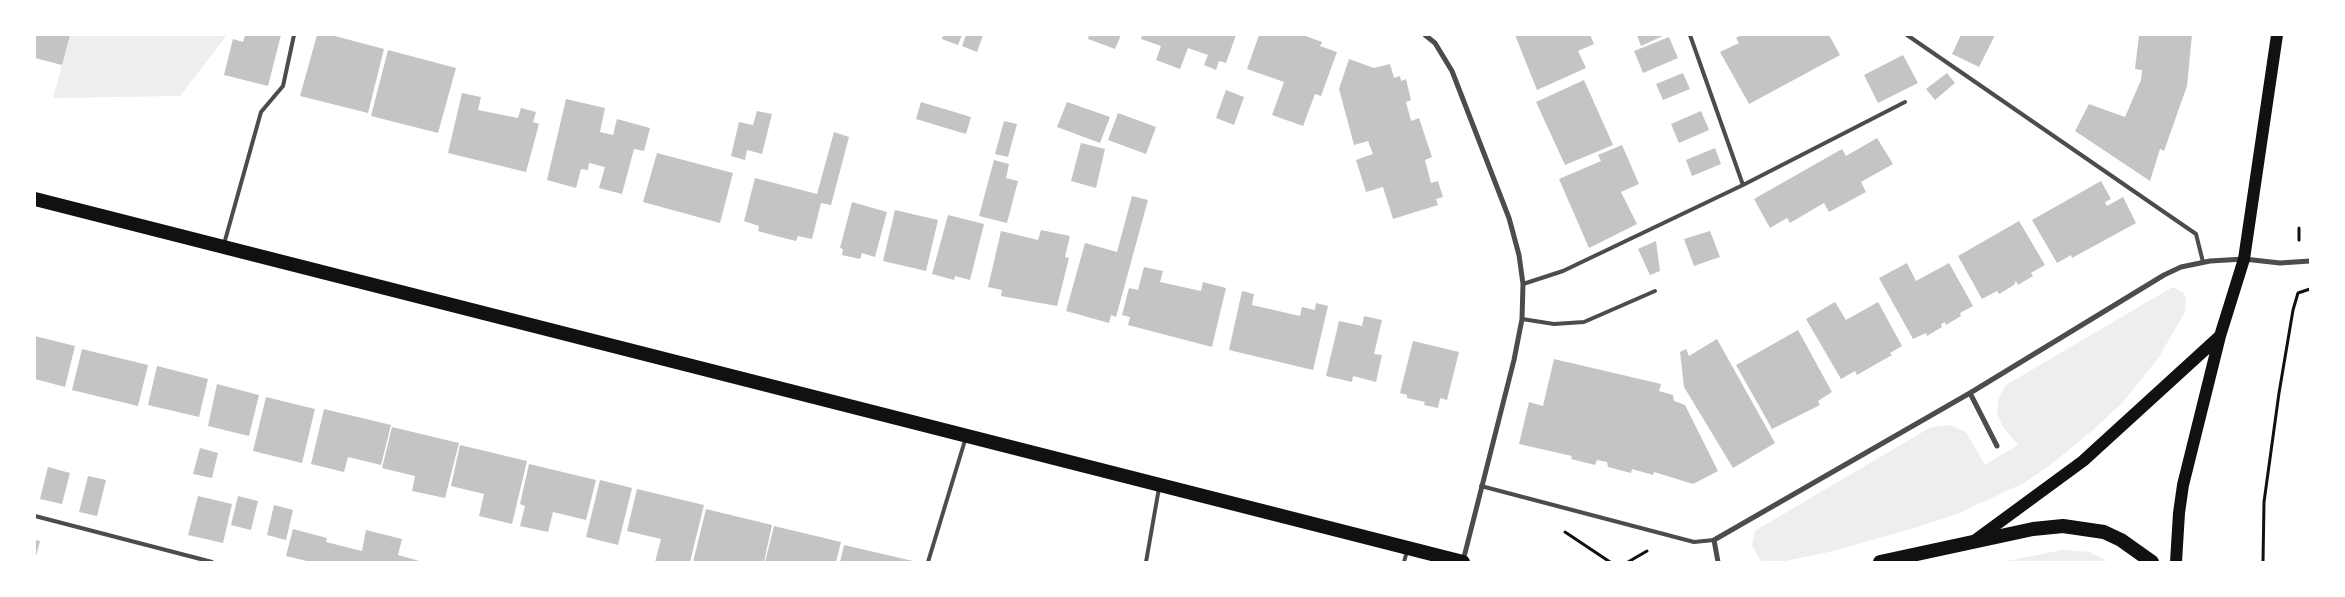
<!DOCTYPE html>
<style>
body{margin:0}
#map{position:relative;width:2345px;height:597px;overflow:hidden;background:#fff;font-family:Rubik,sans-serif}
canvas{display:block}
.frame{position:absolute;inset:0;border:36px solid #fff;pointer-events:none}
</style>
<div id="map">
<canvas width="2345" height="597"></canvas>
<div class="frame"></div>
</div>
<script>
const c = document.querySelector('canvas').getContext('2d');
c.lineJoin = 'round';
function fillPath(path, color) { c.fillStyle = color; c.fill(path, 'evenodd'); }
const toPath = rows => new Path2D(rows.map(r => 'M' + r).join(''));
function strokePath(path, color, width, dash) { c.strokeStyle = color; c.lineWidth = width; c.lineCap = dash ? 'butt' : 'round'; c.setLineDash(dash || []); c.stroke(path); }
const green = toPath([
 [70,35,227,35,180,96,53,98],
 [2171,288,2175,288,2183,293,2186,298,2185,312,2159,357,2141,380,2122,403,2094,429,2054,462,2024,483,1957,514,1911,529,1829,552,1785,561,1764,562,1760,560,1752,545,1754,533,1758,529,1931,427,1950,425,1966,432,1985,465,2018,445,2003,427,1997,413,1999,398,2006,385],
 [2062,550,2089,552,2109,562,2002,562]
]);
const building = toPath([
 [35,35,70,35,62,65,35,58],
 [245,35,281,35,268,86,224,75,233,39,243,42],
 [317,35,331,35,384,49,368,113,300,96],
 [943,35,962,35,958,45,942,39],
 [966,35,983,35,977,52,962,46],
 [1089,35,1121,35,1115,49,1088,39],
 [1142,35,1236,35,1226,63,1219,61,1216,70,1204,65,1208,55,1188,48,1180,69,1156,60,1161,46,1141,39],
 [1259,35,1303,35,1322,42,1320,46,1337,52,1321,96,1315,94,1303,126,1272,115,1284,82,1247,69],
 [1515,35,1590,35,1594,44,1578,51,1586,68,1537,90],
 [1637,35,1665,35,1641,46],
 [1741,35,1829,35,1840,55,1749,104,1720,52,1739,43,1736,38],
 [1961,35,1995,35,1979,67,1952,54],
 [2139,35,2192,35,2187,86,2164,151,2160,149,2150,181,2075,131,2089,104,2125,117,2141,80,2142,70,2135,69],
 [1669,37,1678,58,1643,73,1634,51],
 [388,50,456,68,438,133,371,116],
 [1903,55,1918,83,1878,103,1864,75],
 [1349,59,1374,68,1390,64,1394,78,1400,76,1401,81,1406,79,1411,100,1406,102,1411,121,1419,118,1432,157,1425,160,1431,183,1438,181,1443,197,1436,199,1438,205,1393,219,1383,187,1366,192,1356,160,1373,154,1368,141,1354,145,1339,89],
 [1683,73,1690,89,1663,100,1656,84],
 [1947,73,1955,83,1935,100,1926,89],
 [1584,80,1613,145,1565,165,1536,102],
 [1226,90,1244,97,1234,125,1216,118],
 [462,93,481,97,478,110,518,118,521,108,536,112,533,122,539,124,526,172,448,153],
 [566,99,605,108,600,132,613,135,617,119,650,128,644,151,634,149,622,194,599,188,605,167,589,163,588,170,581,169,576,188,547,180],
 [921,102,971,117,966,134,916,119],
 [1067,102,1110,117,1100,143,1057,127],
 [757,111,772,114,762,154,747,150,745,160,731,156,739,122,753,125],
 [1701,111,1709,130,1679,143,1671,124],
 [1118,113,1156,127,1146,154,1108,140],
 [1004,121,1017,124,1008,157,995,154],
 [834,132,849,137,831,205,821,203,812,239,798,236,796,241,776,236,758,231,759,226,744,221,755,178,817,194],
 [1877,138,1893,164,1861,182,1866,192,1829,212,1824,203,1790,223,1787,218,1770,228,1754,199,1842,149,1846,156],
 [1081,143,1105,149,1096,188,1071,181],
 [1622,145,1639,184,1621,192,1637,224,1589,248,1559,179,1601,161,1598,155],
 [1715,148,1721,164,1692,176,1686,160],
 [657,153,733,173,720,223,643,202],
 [994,160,1009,164,1006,178,1018,181,1007,223,979,216],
 [2101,181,2111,199,2105,202,2107,206,2123,197,2136,223,2072,258,2071,255,2057,263,2032,220],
 [1132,196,1148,200,1116,317,1111,315,1109,323,1066,311,1085,243,1117,252],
 [852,202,887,212,875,257,862,253,860,259,842,255,843,249,840,248],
 [895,210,938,220,926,271,883,261],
 [948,215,984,224,970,280,955,276,954,280,932,274],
 [2019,221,2045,265,2031,273,2033,276,2018,285,2016,281,2014,285,1999,294,1997,291,1982,299,1958,256],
 [1041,230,1070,236,1065,257,1069,258,1057,306,1001,296,1002,290,988,287,1001,231,1038,240],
 [1710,231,1720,257,1694,266,1684,239],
 [1656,241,1660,271,1650,275,1638,249],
 [1907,263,1916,281,1949,263,1973,306,1960,313,1961,316,1946,325,1945,322,1941,324,1942,327,1927,336,1926,333,1913,339,1879,278],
 [1144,267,1163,271,1160,282,1201,291,1203,282,1226,288,1212,347,1128,325,1130,317,1122,315,1129,288,1138,290],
 [1242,291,1254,294,1252,305,1300,316,1302,307,1315,310,1316,303,1328,306,1313,370,1229,350],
 [1835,302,1846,320,1878,302,1902,346,1890,353,1892,355,1857,375,1855,371,1841,379,1806,319],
 [1364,316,1382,320,1374,354,1382,355,1376,382,1353,376,1352,382,1326,376,1339,321,1362,326],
 [1798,330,1832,392,1818,401,1820,405,1772,429,1736,365],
 [35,336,75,346,65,387,35,379],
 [1717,339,1775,443,1733,468,1684,387,1680,352,1686,349,1689,356],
 [1413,341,1459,352,1447,400,1440,398,1438,408,1424,405,1425,402,1407,398,1407,395,1400,393],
 [82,349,148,365,138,406,72,390],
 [1554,359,1661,384,1659,391,1673,395,1674,401,1685,405,1718,471,1693,484,1654,472,1653,475,1632,469,1631,473,1608,467,1607,462,1597,460,1595,465,1571,459,1572,456,1519,444,1529,402,1543,406],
 [157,366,208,379,199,417,148,405],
 [217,384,259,395,249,436,208,426],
 [266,397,315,409,302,463,253,451],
 [324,409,391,425,381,465,348,457,344,472,311,464],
 [392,427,459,443,445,498,412,491,415,476,382,468],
 [460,445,527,461,512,524,479,516,484,494,451,486],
 [200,448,218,453,212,478,193,474],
 [529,464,596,480,586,520,553,512,548,532,520,526,525,506,520,504],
 [48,467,70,473,62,504,40,499],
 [88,476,106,480,97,516,79,512],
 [600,480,632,488,618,545,586,537],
 [637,489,704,505,690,562,655,562,661,539,627,531],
 [198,496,232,504,223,543,188,535],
 [238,496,258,501,251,530,231,525],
 [274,505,293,510,286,540,267,535],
 [706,509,772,525,764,562,693,562],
 [774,526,841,542,836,562,765,562],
 [293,529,327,538,326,542,362,551,366,530,402,539,398,555,423,562,311,562,286,556],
 [35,540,40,541,36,556,35,556],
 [844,545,913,561,913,562,840,562]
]);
const path = toPath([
 [2299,240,2299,228],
 [1565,532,1610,562],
 [1628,562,1647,551],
 [2263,562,2264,502,2279,393,2293,310,2298,293,2310,289]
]);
const service = toPath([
 [1690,35,1743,185],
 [1907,35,2196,234,2203,262],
 [224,244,261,112,283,86,294,35],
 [1523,284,1563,271,1743,185,1905,102],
 [1522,319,1554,324,1584,322,1655,291],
 [1481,486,1694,542,1714,540],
 [35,516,212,562],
 [928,562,966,437],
 [1146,562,1159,488],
 [1404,562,1407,551]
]);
const minor = toPath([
 [1425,35,1435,43,1452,71,1509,218,1519,255,1523,284,1522,319,1514,360,1463,561],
 [1970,393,1997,446],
 [1718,562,1714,540,1970,393,2164,275,2181,267,2210,261,2244,259,2280,263,2310,261]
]);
const primary = toPath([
 [1974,541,2083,461,2220,336],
 [2176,562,2179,513,2183,485,2220,336,2244,259,2277,35]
]);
const trunk = toPath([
 [35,199,1463,562],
 [1880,562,2033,529,2063,526,2104,532,2121,540,2152,562]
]);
fillPath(green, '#eee');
fillPath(building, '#c4c4c4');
strokePath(path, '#111', 3);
strokePath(service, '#4c4c4c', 4);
strokePath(minor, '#4c4c4c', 5);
strokePath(primary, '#111', 12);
strokePath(trunk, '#111', 14);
</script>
